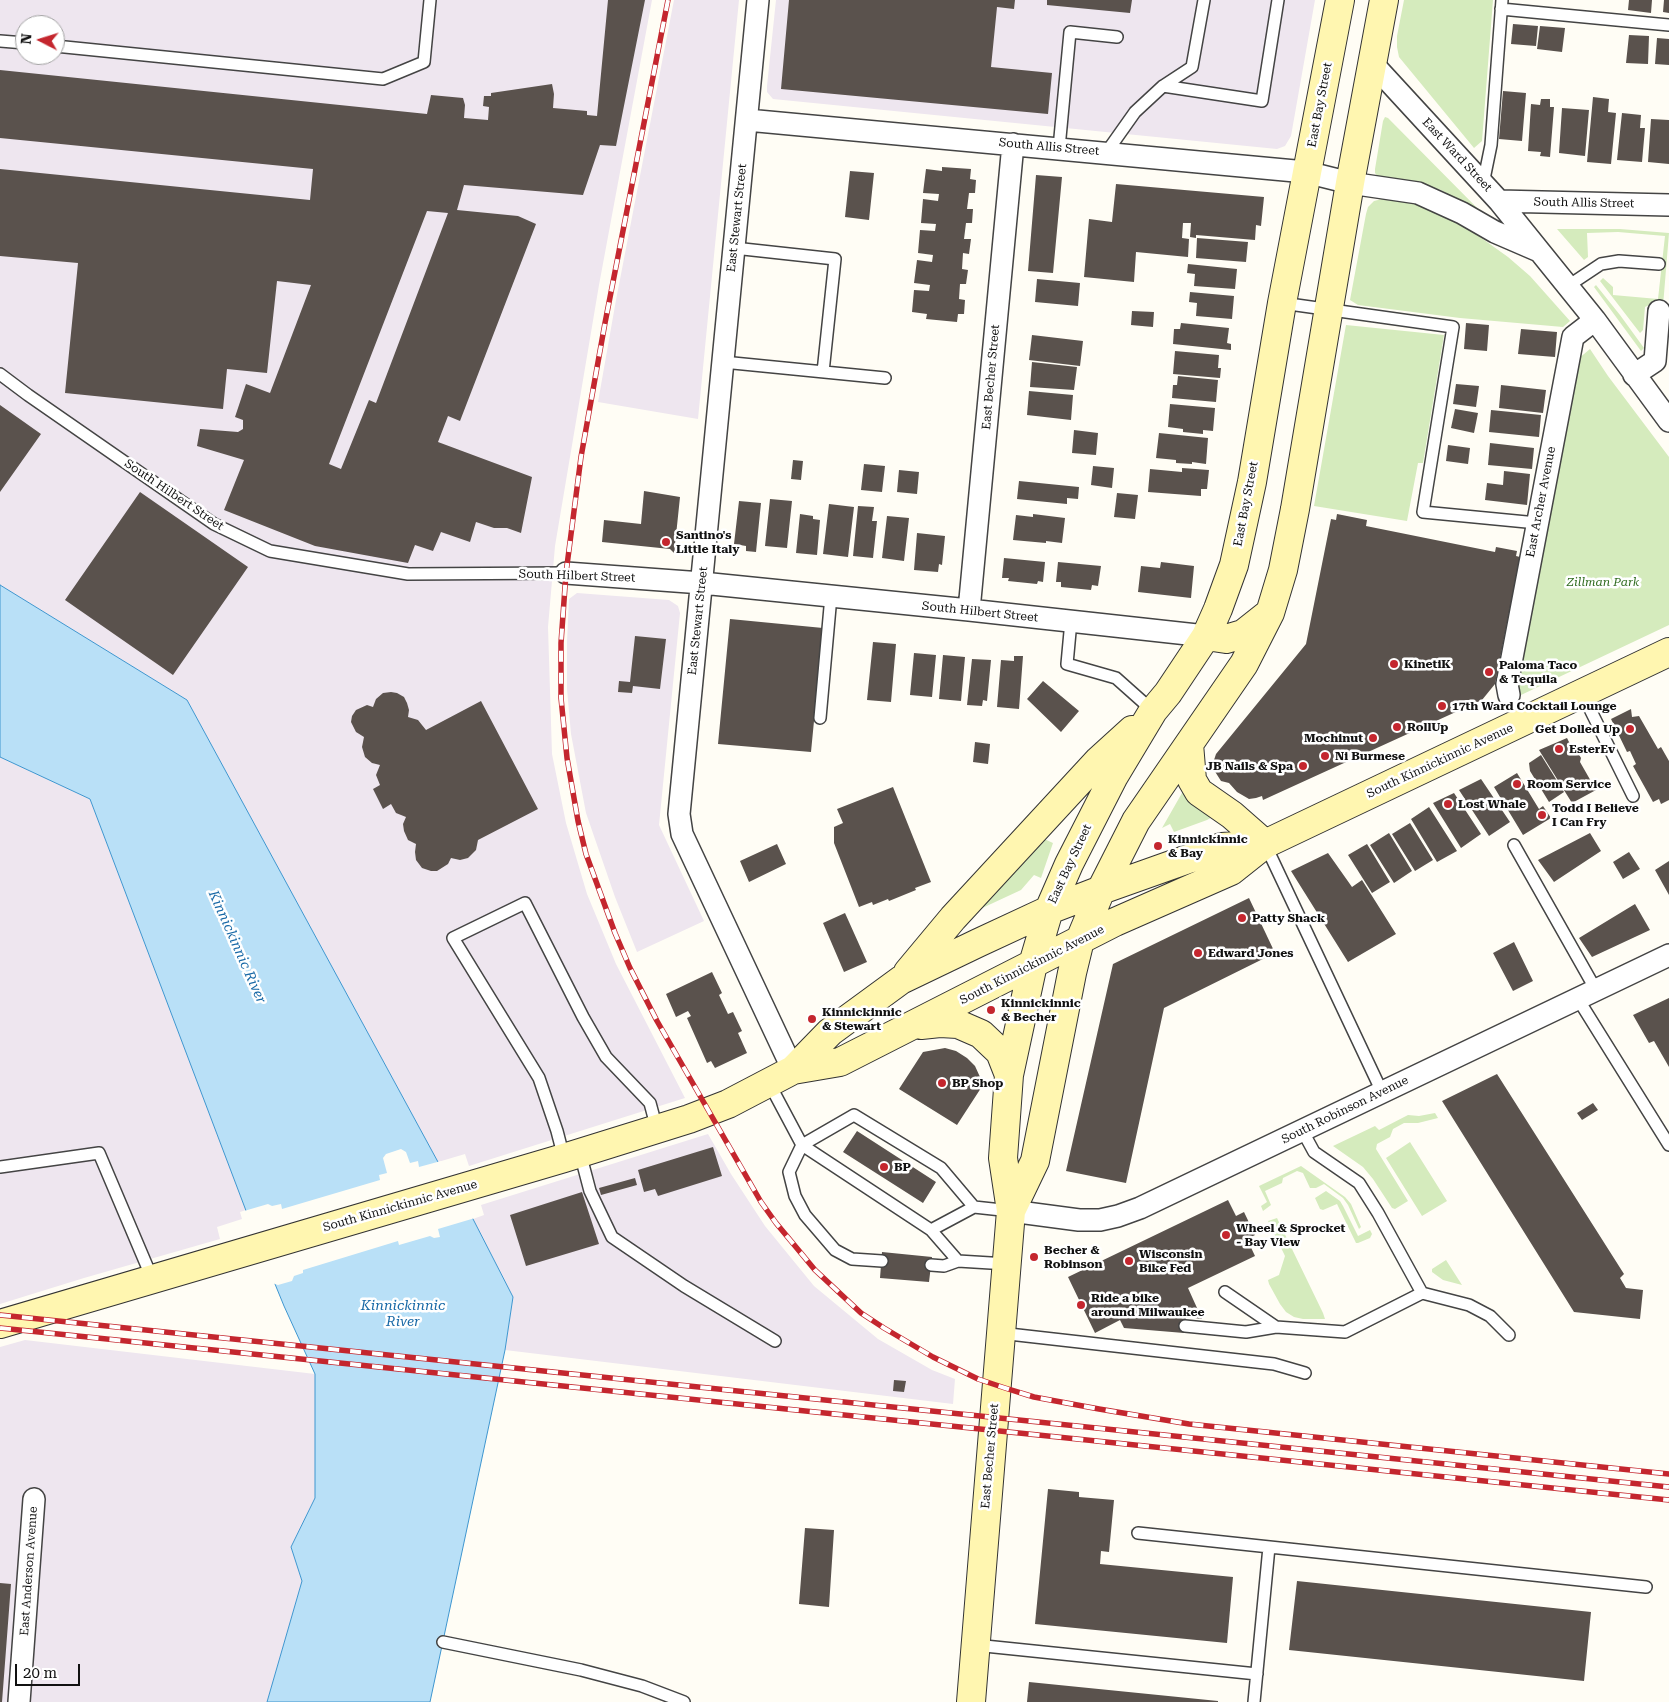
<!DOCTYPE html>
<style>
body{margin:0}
#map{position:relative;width:1669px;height:1702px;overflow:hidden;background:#fffdf5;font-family:"Roboto Serif",serif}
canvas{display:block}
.north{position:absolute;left:15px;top:15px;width:50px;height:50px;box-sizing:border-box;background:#fff;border:1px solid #a0a0a0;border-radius:50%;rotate:275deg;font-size:14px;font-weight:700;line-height:20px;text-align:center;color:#111}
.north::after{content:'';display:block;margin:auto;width:18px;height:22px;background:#c4262e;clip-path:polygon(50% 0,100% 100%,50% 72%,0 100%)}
.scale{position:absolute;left:15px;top:1664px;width:65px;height:22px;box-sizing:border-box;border:2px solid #111;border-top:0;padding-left:6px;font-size:15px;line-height:18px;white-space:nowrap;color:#111;-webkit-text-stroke:4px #fff;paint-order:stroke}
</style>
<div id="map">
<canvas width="1669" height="1702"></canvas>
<div class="north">N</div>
<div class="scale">20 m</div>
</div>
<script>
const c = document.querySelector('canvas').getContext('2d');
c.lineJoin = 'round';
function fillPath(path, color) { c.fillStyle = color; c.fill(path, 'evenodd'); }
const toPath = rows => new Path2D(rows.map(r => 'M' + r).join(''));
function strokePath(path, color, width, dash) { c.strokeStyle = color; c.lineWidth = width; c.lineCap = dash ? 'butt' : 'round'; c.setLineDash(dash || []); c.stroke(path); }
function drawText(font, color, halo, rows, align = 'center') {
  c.font = font + ' "Roboto Serif",serif'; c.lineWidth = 5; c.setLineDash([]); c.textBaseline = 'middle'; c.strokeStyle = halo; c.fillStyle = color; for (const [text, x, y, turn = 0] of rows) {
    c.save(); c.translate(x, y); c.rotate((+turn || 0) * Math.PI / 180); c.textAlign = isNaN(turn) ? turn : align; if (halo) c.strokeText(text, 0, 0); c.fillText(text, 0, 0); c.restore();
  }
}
const industrial = toPath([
 [0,0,652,0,599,285,555,546,548,627,552,754,566,823,587,894,616,964,685,1098,469,1166,465,1154,438,1162,187,700,0,585],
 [25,25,55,25,55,55,25,55],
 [674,0,739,0,698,419,598,402,616,300],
 [776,0,1315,0,1291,136,1285,146,1277,149,773,99,767,92,767,86],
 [577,593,669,600,678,606,680,613,659,825,704,921,637,952,615,897,586,813,571,734,567,689,567,642,569,599],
 [0,757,90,799,246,1210,240,1212,242,1219,217,1227,220,1239,84,1278,0,1304],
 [708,1134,731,1174,765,1226,814,1286,878,1339,932,1370,955,1379,953,1404,505,1350,513,1297,473,1219,484,1215,481,1205],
 [25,1340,315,1374,315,1498,291,1547,302,1581,267,1702,0,1702,0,1347]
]);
const green = toPath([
 [1404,0,1493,0,1482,141,1474,148,1399,57,1397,47,1397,36],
 [1385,117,1388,118,1486,217,1441,190,1420,184,1379,178,1375,173,1375,169,1383,121],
 [1386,198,1412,202,1437,211,1466,227,1508,257,1530,276,1570,321,1563,327,1460,318,1358,305,1350,300,1366,214,1368,207,1374,201],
 [1557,229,1620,229,1669,233,1663,306,1649,305,1645,307,1643,330,1640,333,1600,281,1603,278,1613,287,1613,295,1658,299,1665,236,1618,232,1587,233,1588,257,1584,260],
 [1596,285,1620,315,1644,348,1641,351,1594,287],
 [1346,325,1444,335,1423,463,1418,463,1407,521,1314,506],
 [1590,349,1608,376,1669,457,1669,625,1521,695,1517,689,1578,359],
 [1187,791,1214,816,1207,820,1174,832,1170,824,1162,828,1182,793],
 [1042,838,1053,843,1041,878,1034,875,1021,890,978,910],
 [1435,1113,1438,1118,1418,1123,1404,1123,1393,1129,1390,1137,1377,1144,1376,1149,1408,1201,1395,1209,1392,1208,1373,1179,1363,1167,1333,1146,1375,1126,1379,1130,1408,1115,1419,1116],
 [1410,1142,1447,1201,1422,1216,1386,1158],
 [1301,1166,1345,1197,1351,1204,1361,1227,1359,1229,1348,1205,1343,1198,1324,1184,1316,1188,1310,1188,1303,1173,1297,1171,1283,1178,1282,1183,1265,1191,1271,1205,1263,1211,1261,1206,1267,1202,1259,1186],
 [1326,1191,1340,1201,1343,1206,1358,1236,1370,1230,1372,1234,1370,1238,1358,1243,1356,1243,1337,1204,1323,1210,1320,1209,1315,1198],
 [1277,1218,1323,1313,1325,1319,1303,1319,1294,1317,1286,1312,1280,1304,1269,1284,1268,1280,1279,1275,1285,1256,1268,1221],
 [1446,1260,1462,1285,1443,1280,1432,1272,1432,1269]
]);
const water = toPath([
 [0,585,187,700,438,1162,473,1219,513,1297,505,1350,430,1702,267,1702,302,1581,291,1547,315,1498,315,1374,284,1306,259,1245,90,799,0,757,0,585]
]);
const pier = toPath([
 [401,1149,406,1152,410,1163,418,1161,419,1167,441,1161,475,1218,438,1229,440,1237,434,1238,430,1236,399,1245,398,1241,303,1270,303,1273,294,1276,292,1281,278,1285,272,1283,244,1211,268,1204,272,1206,281,1204,282,1209,380,1180,379,1175,387,1173,383,1158,386,1154]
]);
const building = toPath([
 [608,0,645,0,616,146,600,145,583,195,464,185,457,210,518,216,536,224,460,421,448,416,438,442,532,477,521,533,507,528,494,528,476,522,470,542,441,532,433,551,415,545,408,563,315,546,224,510,244,460,197,446,200,429,238,432,243,429,243,420,235,417,246,384,270,393,311,285,277,281,267,373,227,369,223,409,65,393,78,263,0,256,0,169,310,200,313,169,0,138,0,70,427,114,431,95,463,98,465,105,464,118,488,120,489,107,483,106,484,96,491,96,491,93,552,84,554,94,553,108,587,111,587,115,597,116],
 [427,211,448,213,376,403,369,400,341,469,329,464],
 [789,0,1015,0,1014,9,997,7,991,67,1052,73,1048,114,781,89],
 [1047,0,1132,0,1130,13,1047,5],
 [1629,0,1652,0,1651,13,1628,10],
 [1664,0,1669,0,1669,13,1663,12],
 [1513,24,1538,26,1536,46,1511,44],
 [1540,26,1565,28,1562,52,1537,49],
 [1629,35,1649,36,1648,64,1626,63],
 [1657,38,1669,39,1669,65,1655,64],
 [1503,91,1526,93,1522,141,1499,139],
 [1593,97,1609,99,1608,112,1616,113,1611,164,1587,162],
 [1541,99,1550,99,1550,107,1554,107,1550,157,1540,156,1541,152,1528,151,1531,104,1540,105],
 [1562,108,1589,110,1585,156,1559,153],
 [1622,113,1641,115,1640,128,1645,128,1642,162,1617,160],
 [1651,119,1669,120,1669,164,1648,162],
 [942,167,971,169,970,179,976,180,975,193,969,193,967,209,973,209,972,223,966,223,964,239,971,239,969,254,963,253,962,269,968,270,966,284,960,284,959,299,965,300,964,314,958,314,957,322,926,319,927,314,912,312,914,290,929,291,930,285,914,283,917,260,932,262,933,255,918,253,920,230,935,231,936,224,921,223,923,199,938,201,939,194,923,193,926,169,942,171],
 [850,171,874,173,869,220,845,217],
 [1036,175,1062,177,1053,273,1028,271],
 [1116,184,1264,197,1261,226,1256,225,1255,240,1196,235,1196,238,1190,237,1191,223,1183,223,1182,238,1189,239,1188,257,1136,252,1134,282,1084,277,1089,219,1112,222],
 [1197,238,1248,242,1246,262,1196,258],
 [1188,264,1237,269,1235,289,1194,286,1195,274,1187,273],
 [1037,279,1080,283,1078,306,1035,302],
 [1190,292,1234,296,1232,319,1196,316,1197,303,1189,302],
 [1132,311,1154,312,1153,327,1131,325],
 [1181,323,1229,328,1227,343,1231,344,1231,350,1173,344,1174,329,1180,329],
 [1466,323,1489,325,1487,351,1464,349],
 [1521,329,1557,332,1555,357,1518,354],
 [1032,335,1083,341,1080,366,1029,360],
 [1175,351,1219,355,1218,368,1221,368,1220,378,1173,374],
 [1032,362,1077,367,1074,390,1030,387],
 [1178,376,1218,380,1216,402,1172,398,1173,385,1177,385],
 [1456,384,1479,386,1476,407,1453,404],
 [1501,385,1546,390,1543,413,1499,408],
 [1029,391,1073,395,1071,420,1027,415],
 [1170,404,1215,408,1213,431,1203,430,1203,434,1183,432,1183,429,1168,427],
 [0,405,41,434,0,492],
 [1455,409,1478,413,1474,433,1451,428],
 [1491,410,1541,415,1539,437,1489,432],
 [1074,430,1098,433,1096,455,1072,453],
 [1159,433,1208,438,1206,464,1192,462,1192,464,1176,463,1176,460,1156,458],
 [1490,443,1534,448,1532,469,1488,465],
 [1448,445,1470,448,1468,464,1446,461],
 [793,460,803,461,801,480,791,479],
 [864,464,885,466,882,492,861,490],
 [1093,466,1114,468,1112,488,1091,485],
 [1182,468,1209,470,1207,489,1201,489,1201,496,1148,492,1150,469,1182,472],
 [899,470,919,472,917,494,897,492],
 [1504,471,1530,474,1527,505,1485,500,1487,483,1503,485],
 [1019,481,1079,487,1078,499,1067,498,1067,504,1017,499],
 [644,491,680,497,675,545,679,549,674,553,670,549,602,542,604,520,641,524],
 [140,492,248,567,173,675,65,600],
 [1117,493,1138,495,1135,519,1114,517],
 [770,499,792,501,787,548,765,546],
 [739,501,761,503,756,552,746,551,746,546,734,544],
 [829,504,854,507,848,557,823,554],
 [858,506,874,507,872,521,877,521,873,558,853,556],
 [800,514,813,516,813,519,820,520,817,555,796,553],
 [1033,514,1065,518,1062,543,1046,541,1046,543,1013,540,1016,515,1033,517],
 [1337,514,1367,520,1366,526,1495,552,1496,547,1517,551,1516,556,1520,557,1495,684,1482,700,1263,800,1262,796,1256,798,1249,799,1237,792,1229,783,1221,781,1214,770,1213,763,1216,754,1306,644,1331,519,1336,520],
 [887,516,909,518,904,561,882,558],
 [917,533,945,536,942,565,939,564,938,572,914,570],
 [1004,558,1045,562,1043,582,1038,581,1037,584,1008,581,1009,578,1002,578],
 [1058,562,1101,566,1098,586,1092,585,1091,590,1061,587,1061,582,1056,582],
 [1161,562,1194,566,1191,598,1138,592,1141,566,1160,568],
 [730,619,823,628,811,752,718,744],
 [635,636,666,639,660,689,633,686,632,693,618,692,619,681,630,682],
 [873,642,896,644,891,702,867,700],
 [914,653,936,655,932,697,910,695],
 [943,655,965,657,961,701,939,699],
 [1014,656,1023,656,1019,709,997,707,1001,660,1014,661],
 [972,659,991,660,987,701,983,700,982,706,967,705],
 [1043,681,1079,711,1061,732,1027,699],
 [391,692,397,693,404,697,407,703,409,710,408,717,418,720,426,730,481,701,538,809,478,840,476,850,468,858,460,860,451,858,448,864,437,871,431,871,422,868,416,860,415,852,416,844,408,840,404,831,403,824,406,817,396,813,391,804,383,809,373,789,380,785,376,775,380,765,372,763,365,757,362,747,364,737,356,732,351,722,352,716,356,710,367,705,373,707,376,699,383,693],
 [1631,709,1632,717,1639,716,1658,749,1661,747,1669,761,1669,800,1661,804,1659,799,1653,802,1633,766,1636,764,1630,751,1627,752,1611,719],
 [1567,738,1573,750,1577,751,1581,758,1580,762,1596,790,1572,803,1539,750],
 [975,742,990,744,988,764,973,762],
 [1541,755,1564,792,1549,802,1530,771,1529,763],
 [1517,773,1539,809,1543,806,1551,818,1523,835,1494,787],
 [1481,779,1510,822,1489,836,1459,790],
 [893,787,931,882,915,888,916,890,889,901,888,899,873,905,872,902,859,907,834,843,834,827,843,823,837,809],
 [1454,793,1481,834,1461,848,1433,803],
 [1429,807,1457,851,1437,862,1411,819],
 [1410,823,1433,860,1415,871,1392,834],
 [1389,833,1412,871,1394,883,1370,845],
 [1590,833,1601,851,1554,882,1538,860],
 [777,844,786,864,749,882,740,861],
 [1367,844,1390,882,1372,893,1348,855],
 [1629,852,1640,869,1623,879,1613,862],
 [1328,853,1352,887,1362,880,1396,934,1348,962,1291,871],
 [1669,861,1669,895,1655,870],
 [1249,898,1275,953,1164,1008,1126,1183,1066,1171,1113,964],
 [1635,904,1650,930,1592,957,1579,938],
 [845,913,867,962,844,972,823,923],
 [1514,942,1533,981,1513,991,1493,953],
 [712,972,722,993,719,995,728,1014,733,1012,742,1031,738,1033,747,1053,715,1068,711,1061,707,1063,687,1018,691,1016,688,1011,676,1017,666,994],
 [1669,998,1669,1067,1654,1041,1649,1043,1633,1015],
 [945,1048,956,1051,967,1058,975,1066,980,1077,981,1088,957,1125,899,1089,923,1052],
 [1497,1074,1624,1274,1620,1278,1626,1288,1643,1290,1640,1319,1574,1312,1442,1101],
 [1593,1103,1598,1110,1582,1120,1577,1113],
 [857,1131,936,1182,923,1203,843,1152],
 [713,1147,722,1176,658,1196,655,1189,644,1192,638,1170],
 [635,1178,637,1185,601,1195,599,1188],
 [582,1192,599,1244,526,1266,510,1215],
 [1228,1200,1236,1216,1244,1212,1255,1235,1247,1239,1255,1256,1188,1288,1202,1319,1186,1317,1184,1333,1124,1328,1120,1320,1095,1333,1068,1277],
 [882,1252,932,1257,929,1282,880,1278],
 [894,1380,906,1381,904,1392,893,1391],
 [1048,1489,1079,1492,1079,1497,1114,1500,1109,1552,1101,1551,1100,1564,1233,1577,1227,1643,1035,1624],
 [805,1528,834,1530,829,1607,799,1604],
 [1297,1581,1591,1612,1584,1681,1289,1650],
 [0,1583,11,1584,2,1702,0,1702],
 [1029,1682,1218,1701,1218,1702,1027,1702]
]);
const lane = toPath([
 [1501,9,1669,25],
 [0,41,25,43],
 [55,46,383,79,424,62,430,0],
 [1163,86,1262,101,1278,0],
 [1059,148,1070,32,1117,37],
 [1106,153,1135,112,1163,86,1192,67,1204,0],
 [1483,184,1491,145,1502,0],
 [734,248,835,259,823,372],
 [1568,286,1601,264,1619,261,1659,264],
 [1282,303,1453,327,1423,512,1537,523],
 [723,362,885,378],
 [0,374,28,395,214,524,270,551,408,574,566,573],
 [1071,621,1067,664,1116,678,1153,711],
 [1582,693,1633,796],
 [820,718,831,596],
 [1265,844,1382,1092],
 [1514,845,1596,990],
 [1578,999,1669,1145],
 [769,1083,802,1145,854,1115,941,1168,974,1207,1011,1211],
 [1302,1130,1314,1152,1359,1183,1378,1213,1422,1293,1469,1305,1490,1316,1509,1335],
 [580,1153,590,1191,612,1237,684,1286,775,1341],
 [564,1158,557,1131,539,1078,453,938,525,903,583,1017,606,1057,650,1103,657,1129],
 [0,1167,99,1153,152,1278],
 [931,1230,974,1207],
 [882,1261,852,1259,835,1250,805,1215,795,1196,789,1172,802,1145,931,1230,958,1261,1007,1264],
 [931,1265,944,1266,958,1261],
 [1225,1292,1276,1327],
 [1185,1326,1246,1332,1276,1327,1345,1332,1422,1293],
 [1000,1333,1274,1364,1305,1373],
 [1138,1533,1646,1587],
 [443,1642,581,1670,642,1686,684,1702],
 [975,1645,1257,1674],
 [1254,1702,1269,1547]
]);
const street = toPath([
 [758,0,679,814,682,834,793,1070],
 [1372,63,1499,201,1595,320,1669,421],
 [747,120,1306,172,1350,183,1418,193,1462,213,1495,232,1539,251],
 [1499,201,1669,205],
 [1634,375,1655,361,1659,311],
 [566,573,702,583,969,610,1206,636],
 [969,610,1013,144],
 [1509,695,1507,684,1573,337,1595,320],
 [1011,1211,1079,1220,1100,1220,1118,1216,1140,1208,1669,955],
 [19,1702,34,1499]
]);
const secondary = toPath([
 [1206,636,1226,639,1243,634,1267,615],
 [1189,744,1192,780,1199,792,1232,815,1265,844],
 [908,972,953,918,1099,760,1132,730],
 [921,1025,940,1023,958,1024,981,1034,1000,1052,1009,1075],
 [793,1070,840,1062,1115,922,1231,871,1265,844,1669,652],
 [1011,1211,1035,1161,1072,973,1080,940,1101,890,1136,821,1244,664,1270,613,1283,570,1295,509,1350,183,1384,0],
 [0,1324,564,1158,689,1119,728,1104,793,1070,830,1032,901,980,978,943,1049,910,1101,890,1222,847,1265,844],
 [971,1702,1011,1211,1003,1158,1009,1075,1033,964,1049,910,1069,864,1114,776,1153,711,1168,693,1206,636,1218,609,1234,565,1252,482,1282,303,1340,0]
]);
const rail = toPath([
 [668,0,605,323,581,457,566,573,561,643,561,698,567,758,578,821,586,854,615,933,630,968,657,1021,761,1202,776,1223,815,1270,861,1313,884,1328,933,1357,978,1379,1005,1388,1034,1397,1099,1409,1189,1424,1669,1474],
 [0,1315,1669,1487],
 [0,1328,1669,1500]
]);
const markers = [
 [666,542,5,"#c4262e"],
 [1394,664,5,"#c4262e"],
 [1489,672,5,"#c4262e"],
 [1442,706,5,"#c4262e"],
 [1397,727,5,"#c4262e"],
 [1630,729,5,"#c4262e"],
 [1373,738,5,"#c4262e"],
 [1559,749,5,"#c4262e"],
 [1325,756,5,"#c4262e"],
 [1303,766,5,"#c4262e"],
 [1517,784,5,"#c4262e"],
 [1448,804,5,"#c4262e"],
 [1542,815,5,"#c4262e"],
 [1158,846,5,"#c4262e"],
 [1242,918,5,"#c4262e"],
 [1198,953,5,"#c4262e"],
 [991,1010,5,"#c4262e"],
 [812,1019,5,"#c4262e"],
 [942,1083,5,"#c4262e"],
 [884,1167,5,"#c4262e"],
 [1226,1235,5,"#c4262e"],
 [1034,1257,5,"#c4262e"],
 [1129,1261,5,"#c4262e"],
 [1081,1305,5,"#c4262e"]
];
const streetNames = [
 ["East Bay Street",1320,105,-79],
 ["South Allis Street",1049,147,5],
 ["East Ward Street",1457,155,47],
 ["South Allis Street",1584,203,1],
 ["East Stewart Street",737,218,-84],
 ["East Becher Street",991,377,-85],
 ["South Hilbert Street",174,495,34],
 ["East Archer Avenue",1541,502,-79],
 ["East Bay Street",1246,504,-79],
 ["South Hilbert Street",577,576,2],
 ["South Hilbert Street",980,612,6],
 ["East Stewart Street",698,621,-84],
 ["South Kinnickinnic Avenue",1440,761,-25],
 ["East Bay Street",1070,864,-65],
 ["South Kinnickinnic Avenue",1032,965,-27],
 ["South Robinson Avenue",1345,1110,-26],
 ["South Kinnickinnic Avenue",400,1206,-16],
 ["East Becher Street",990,1456,-85],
 ["East Anderson Avenue",29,1571,-86]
];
const poiNames = [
 ["Santino's",676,535],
 ["Little Italy",676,549],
 ["KinetiK",1404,664],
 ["Paloma Taco",1499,665],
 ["& Tequila",1499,679],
 ["17th Ward Cocktail Lounge",1452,706],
 ["RollUp",1407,727],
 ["Get Dolled Up",1620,729,"right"],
 ["Mochinut",1363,738,"right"],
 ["EsterEv",1569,749],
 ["Ni Burmese",1335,756],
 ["JB Nails & Spa",1293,766,"right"],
 ["Room Service",1527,784],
 ["Lost Whale",1458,804],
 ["Todd I Believe",1552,808],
 ["I Can Fry",1552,822],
 ["Kinnickinnic",1168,839],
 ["& Bay",1168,853],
 ["Patty Shack",1252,918],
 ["Edward Jones",1208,953],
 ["Kinnickinnic",1001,1003],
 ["& Becher",1001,1017],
 ["Kinnickinnic",822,1012],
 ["& Stewart",822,1026],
 ["BP Shop",952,1083],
 ["BP",894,1167],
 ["Wheel & Sprocket",1236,1228],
 ["- Bay View",1236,1242],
 ["Becher &",1044,1250],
 ["Robinson",1044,1264],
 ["Wisconsin",1139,1254],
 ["Bike Fed",1139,1268],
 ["Ride a bike",1091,1298],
 ["around Milwaukee",1091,1312]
];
const parkNames = [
 ["Zillman Park",1603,582]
];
const waterNames = [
 ["Kinnickinnic River",237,947,66],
 ["Kinnickinnic",403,1306],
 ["River",403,1322]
];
fillPath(industrial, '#eee6ef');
fillPath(green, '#d5ebbd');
fillPath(water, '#b9e0f7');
strokePath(water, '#3f96cf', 1);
fillPath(pier, '#fffdf5');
fillPath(building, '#5a524d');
strokePath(lane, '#444', 14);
strokePath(street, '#444', 24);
strokePath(secondary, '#333', 30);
strokePath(lane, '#fff', 11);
strokePath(street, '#fff', 21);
strokePath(secondary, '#fff6b0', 28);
strokePath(rail, '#c4262e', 5.5);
strokePath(rail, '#fff', 4, [11]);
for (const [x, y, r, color] of markers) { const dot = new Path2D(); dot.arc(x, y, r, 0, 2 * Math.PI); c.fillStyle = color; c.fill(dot); strokePath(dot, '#fff', 2); }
drawText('12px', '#111', '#fff', streetNames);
drawText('bold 12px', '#111', '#fff', poiNames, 'left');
drawText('italic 12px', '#2f6b1f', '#fff', parkNames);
drawText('italic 14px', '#1768a6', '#fff', waterNames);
</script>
